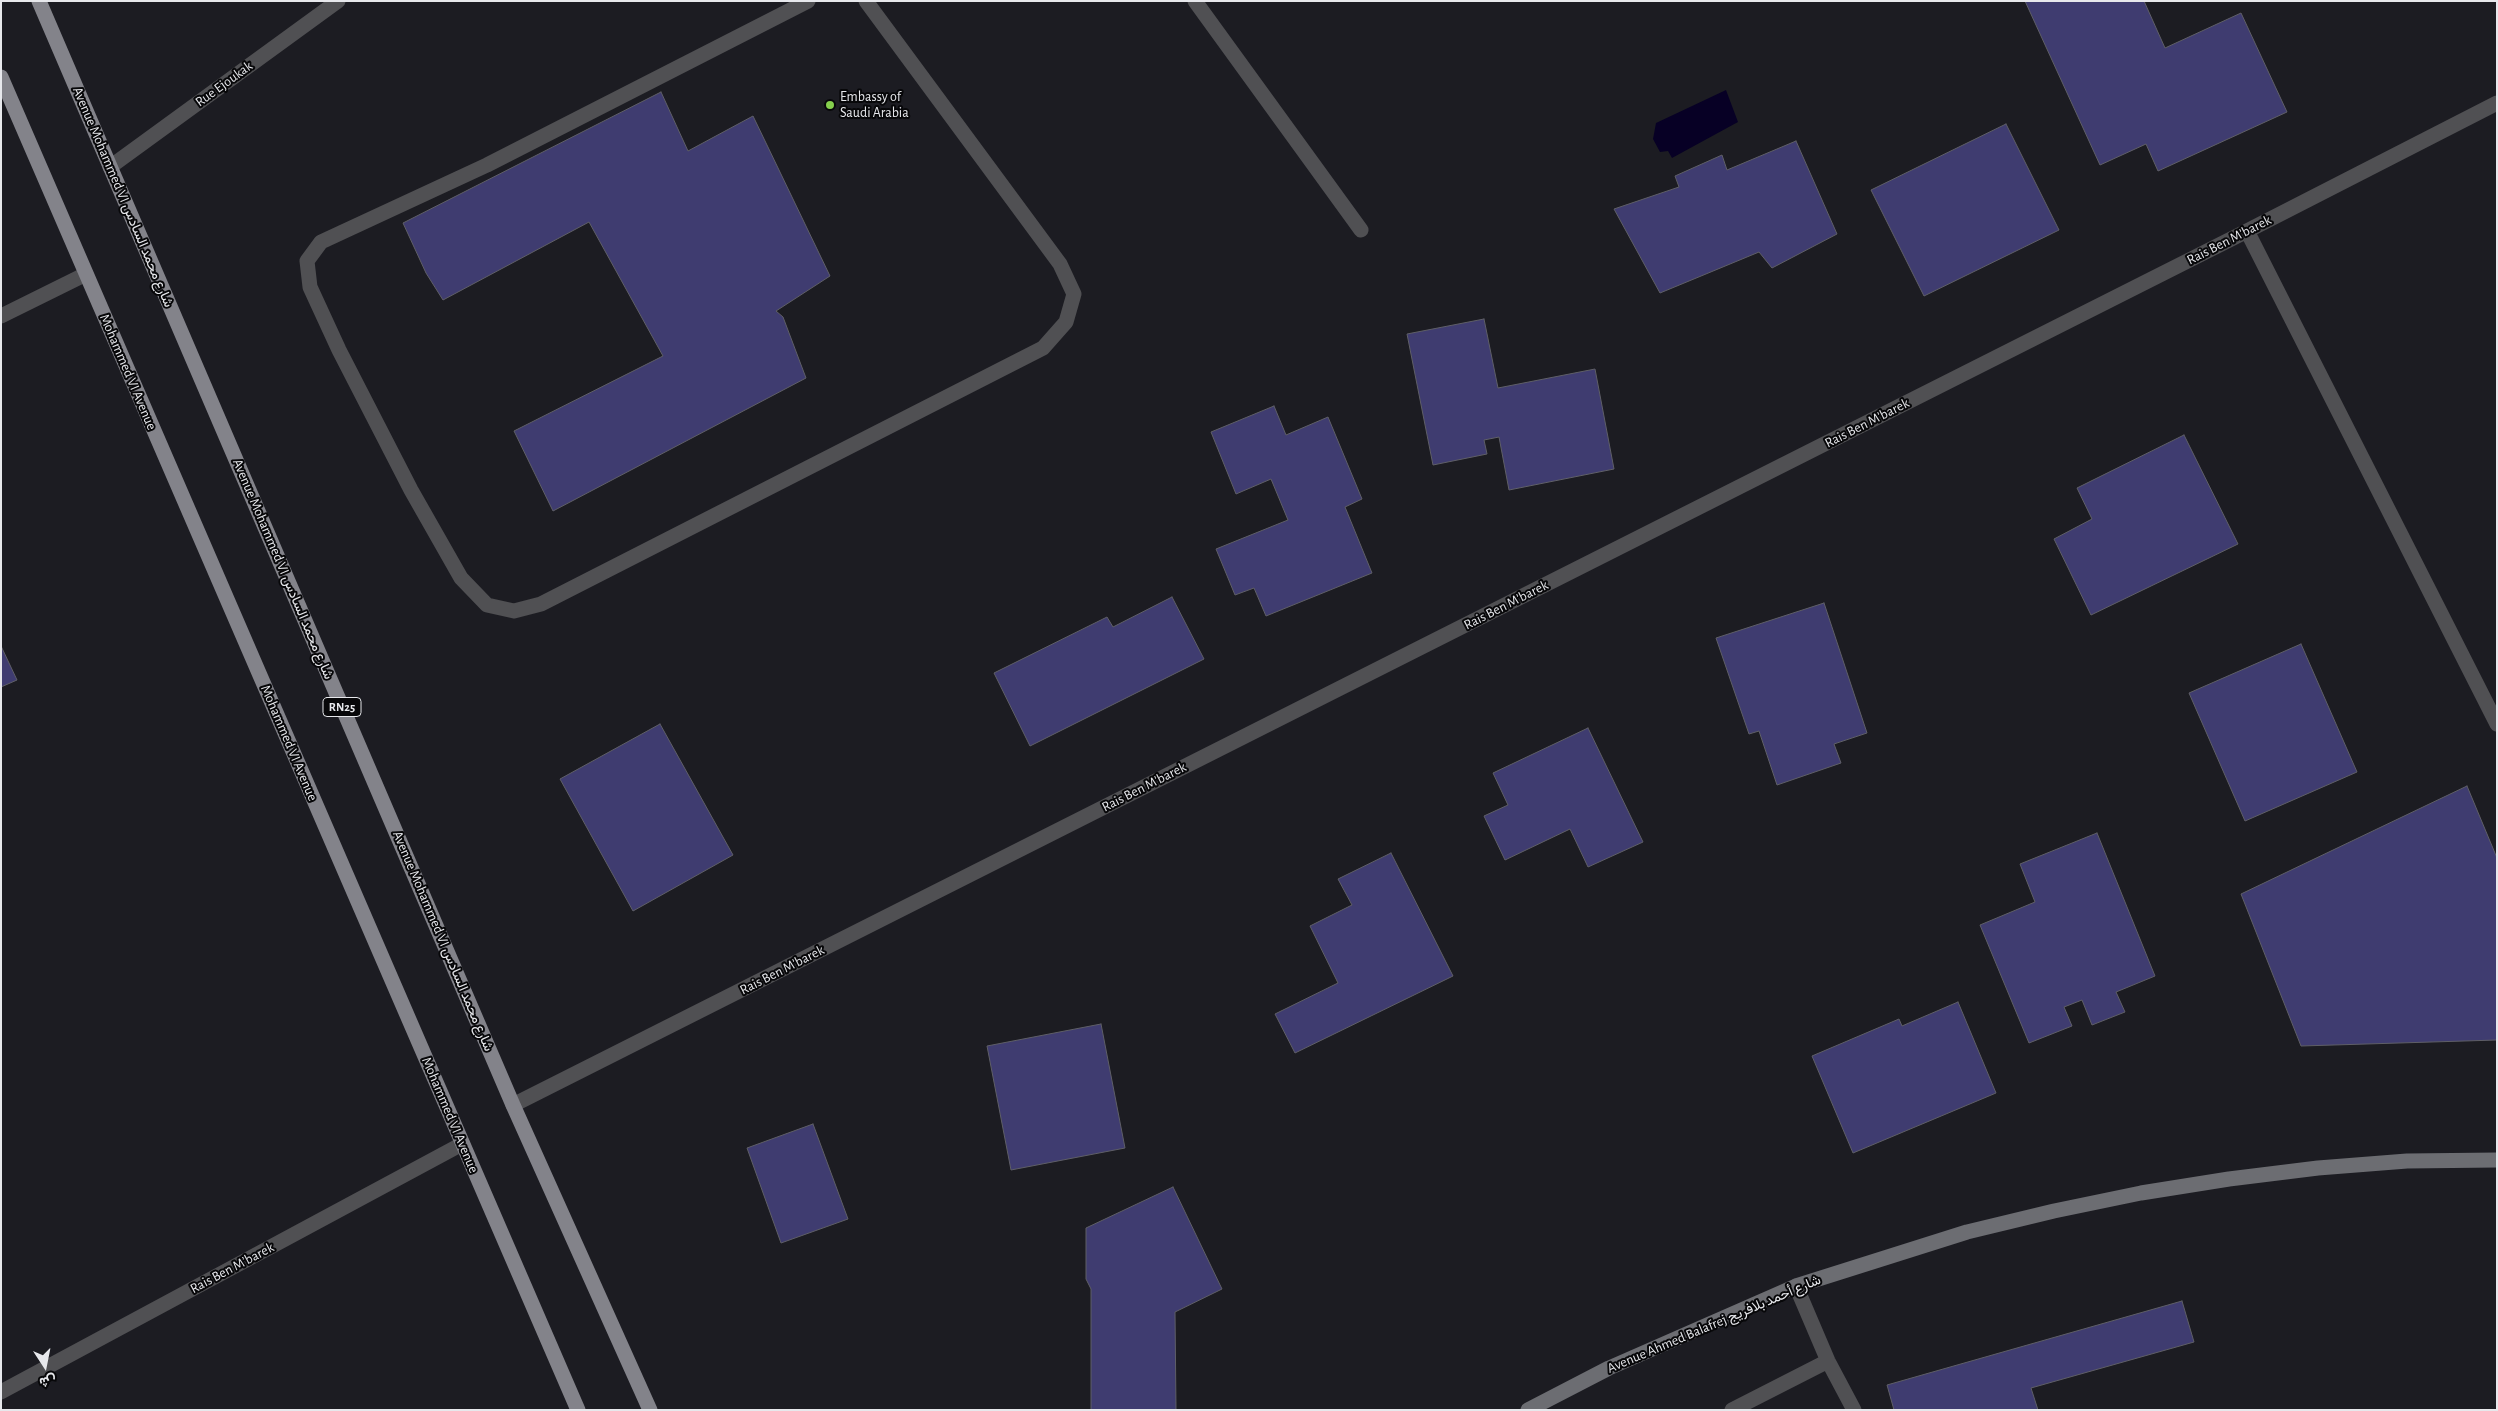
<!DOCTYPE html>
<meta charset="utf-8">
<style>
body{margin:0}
#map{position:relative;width:2498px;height:1411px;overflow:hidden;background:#1c1c22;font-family:"Alegreya Sans",Vazirmatn,sans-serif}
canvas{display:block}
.frame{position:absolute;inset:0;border:2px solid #e7e8ec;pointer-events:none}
.north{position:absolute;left:20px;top:1341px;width:50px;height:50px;-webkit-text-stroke:4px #070709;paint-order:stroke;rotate:169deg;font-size:14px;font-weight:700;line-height:20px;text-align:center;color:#e7e8ec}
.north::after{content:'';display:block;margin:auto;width:18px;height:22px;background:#e7e8ec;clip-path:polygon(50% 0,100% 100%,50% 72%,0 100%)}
</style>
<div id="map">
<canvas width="2498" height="1411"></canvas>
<div class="frame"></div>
<div class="north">ش</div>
</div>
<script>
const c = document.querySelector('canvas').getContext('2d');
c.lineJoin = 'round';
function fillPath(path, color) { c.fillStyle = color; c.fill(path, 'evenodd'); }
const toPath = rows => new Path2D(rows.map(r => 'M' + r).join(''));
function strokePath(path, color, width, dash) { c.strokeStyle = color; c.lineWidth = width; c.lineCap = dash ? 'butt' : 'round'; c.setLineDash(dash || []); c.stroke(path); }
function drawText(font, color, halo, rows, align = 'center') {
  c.font = font + ' "Alegreya Sans",Vazirmatn,sans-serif'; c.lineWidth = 4; c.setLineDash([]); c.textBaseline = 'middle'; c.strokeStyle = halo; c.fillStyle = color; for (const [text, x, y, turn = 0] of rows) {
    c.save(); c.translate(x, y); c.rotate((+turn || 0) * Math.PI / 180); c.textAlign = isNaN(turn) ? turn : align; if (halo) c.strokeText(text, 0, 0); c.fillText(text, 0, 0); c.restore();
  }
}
const water = toPath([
 [1726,90,1738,122,1672,158,1668,151,1660,152,1653,139,1656,123]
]);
const building = toPath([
 [2025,1,2144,1,2165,48,2241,13,2287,112,2158,171,2146,144,2100,165,2025,1],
 [661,92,688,151,753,116,830,276,776,311,783,317,806,378,553,511,514,431,663,356,589,222,443,300,426,273,403,223,661,92],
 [2006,124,2059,230,1924,296,1871,190,2006,124],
 [1796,141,1837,234,1772,268,1759,252,1660,293,1614,209,1679,187,1675,176,1722,155,1727,170,1796,141],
 [1484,319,1498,388,1595,369,1614,469,1509,490,1499,437,1484,440,1487,454,1433,465,1407,334,1484,319],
 [1274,406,1286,435,1328,417,1362,499,1345,507,1372,573,1266,616,1254,588,1235,595,1216,549,1288,520,1271,479,1236,494,1211,432,1274,406],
 [2184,435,2238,544,2091,615,2054,539,2092,519,2077,488,2184,435],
 [1172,597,1204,659,1030,746,994,673,1107,617,1113,627,1172,597],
 [1824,603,1867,733,1834,744,1841,763,1777,785,1759,731,1749,734,1716,638,1824,603],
 [2301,644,2357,772,2245,821,2189,693,2301,644],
 [1,646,17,680,1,687,1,646],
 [660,724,733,855,633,911,560,779,660,724],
 [1588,728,1643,842,1588,867,1570,829,1505,860,1484,816,1508,805,1493,773,1588,728],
 [2467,786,2497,858,2497,1040,2301,1046,2241,894,2467,786],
 [2097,833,2155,976,2116,992,2125,1012,2092,1025,2082,1000,2064,1007,2072,1026,2029,1043,1980,925,2035,902,2020,864,2097,833],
 [1391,853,1453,976,1295,1053,1275,1014,1338,983,1310,926,1352,905,1338,879,1391,853],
 [1958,1002,1996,1093,1853,1153,1812,1056,1899,1019,1902,1026,1958,1002],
 [1101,1024,1125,1148,1011,1170,987,1046,1101,1024],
 [813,1124,848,1219,781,1243,747,1148,813,1124],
 [1173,1187,1222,1289,1175,1312,1176,1410,1091,1410,1091,1289,1086,1279,1086,1228,1173,1187],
 [2182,1301,2194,1342,2031,1388,2038,1410,1894,1410,1887,1385,2182,1301]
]);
const service = toPath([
 [808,1,487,165,321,242,307,261,310,287,339,350,411,490,461,578,487,605,514,611,541,604,1043,348,1066,322,1074,294,1060,264,866,1],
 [1195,1,1361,230],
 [1796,1286,1828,1361,1854,1410],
 [1732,1410,1828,1361]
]);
const minor = toPath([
 [110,167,338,1],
 [2247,231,2497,724],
 [1,316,86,274],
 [513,1105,2247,231,2497,103],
 [1,1392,462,1144]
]);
const secondary = toPath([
 [1528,1410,1609,1368,1796,1286,1967,1232,2054,1211,2141,1193,2229,1179,2318,1168,2407,1161,2497,1160]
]);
const primary = toPath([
 [39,1,513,1105,650,1410],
 [1,77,578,1410]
]);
const markers = [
 [830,105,5,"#85cf4d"]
];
const shields = [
 [342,707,38]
];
const shieldNames = [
 ["RN25",342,707]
];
const streetNames = [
 ["Rue Ejoukak",224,84,-36],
 ["Avenue Mohammed VI شارع محمد السادس",123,197,67],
 ["Rais Ben M’barek",2229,240,-27],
 ["Mohammed VI Avenue",128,372,67],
 ["Rais Ben M’barek",1867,423,-27],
 ["Avenue Mohammed VI شارع محمد السادس",283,569,67],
 ["Rais Ben M’barek",1506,605,-27],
 ["Mohammed VI Avenue",289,743,67],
 ["Rais Ben M’barek",1144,787,-27],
 ["Avenue Mohammed VI شارع محمد السادس",443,941,67],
 ["Rais Ben M’barek",782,970,-27],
 ["Mohammed VI Avenue",450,1115,67],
 ["Rais Ben M’barek",232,1268,-28],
 ["Avenue Ahmed Balafrej شارع أحمد بلافريج",1714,1324,-23]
];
const poiNames = [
 ["Embassy of",840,97],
 ["Saudi Arabia",840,113]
];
fillPath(water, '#070025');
fillPath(building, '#3f3c70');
strokePath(building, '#5f5f67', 1);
strokePath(service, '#505053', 15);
strokePath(minor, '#505053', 15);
strokePath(secondary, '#6c6d72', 15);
strokePath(primary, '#83838a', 15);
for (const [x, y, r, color] of markers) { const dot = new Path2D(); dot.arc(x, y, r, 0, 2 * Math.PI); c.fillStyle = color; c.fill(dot); strokePath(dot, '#070709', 2); }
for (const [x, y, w] of shields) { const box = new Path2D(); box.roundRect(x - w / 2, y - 9.5, w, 19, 4); c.fillStyle = '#070709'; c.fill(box); strokePath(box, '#e7e8ec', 1); }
drawText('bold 12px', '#e7e8ec', null, shieldNames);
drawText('14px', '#e7e8ec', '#070709', streetNames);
drawText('14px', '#e7e8ec', '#070709', poiNames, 'left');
</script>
